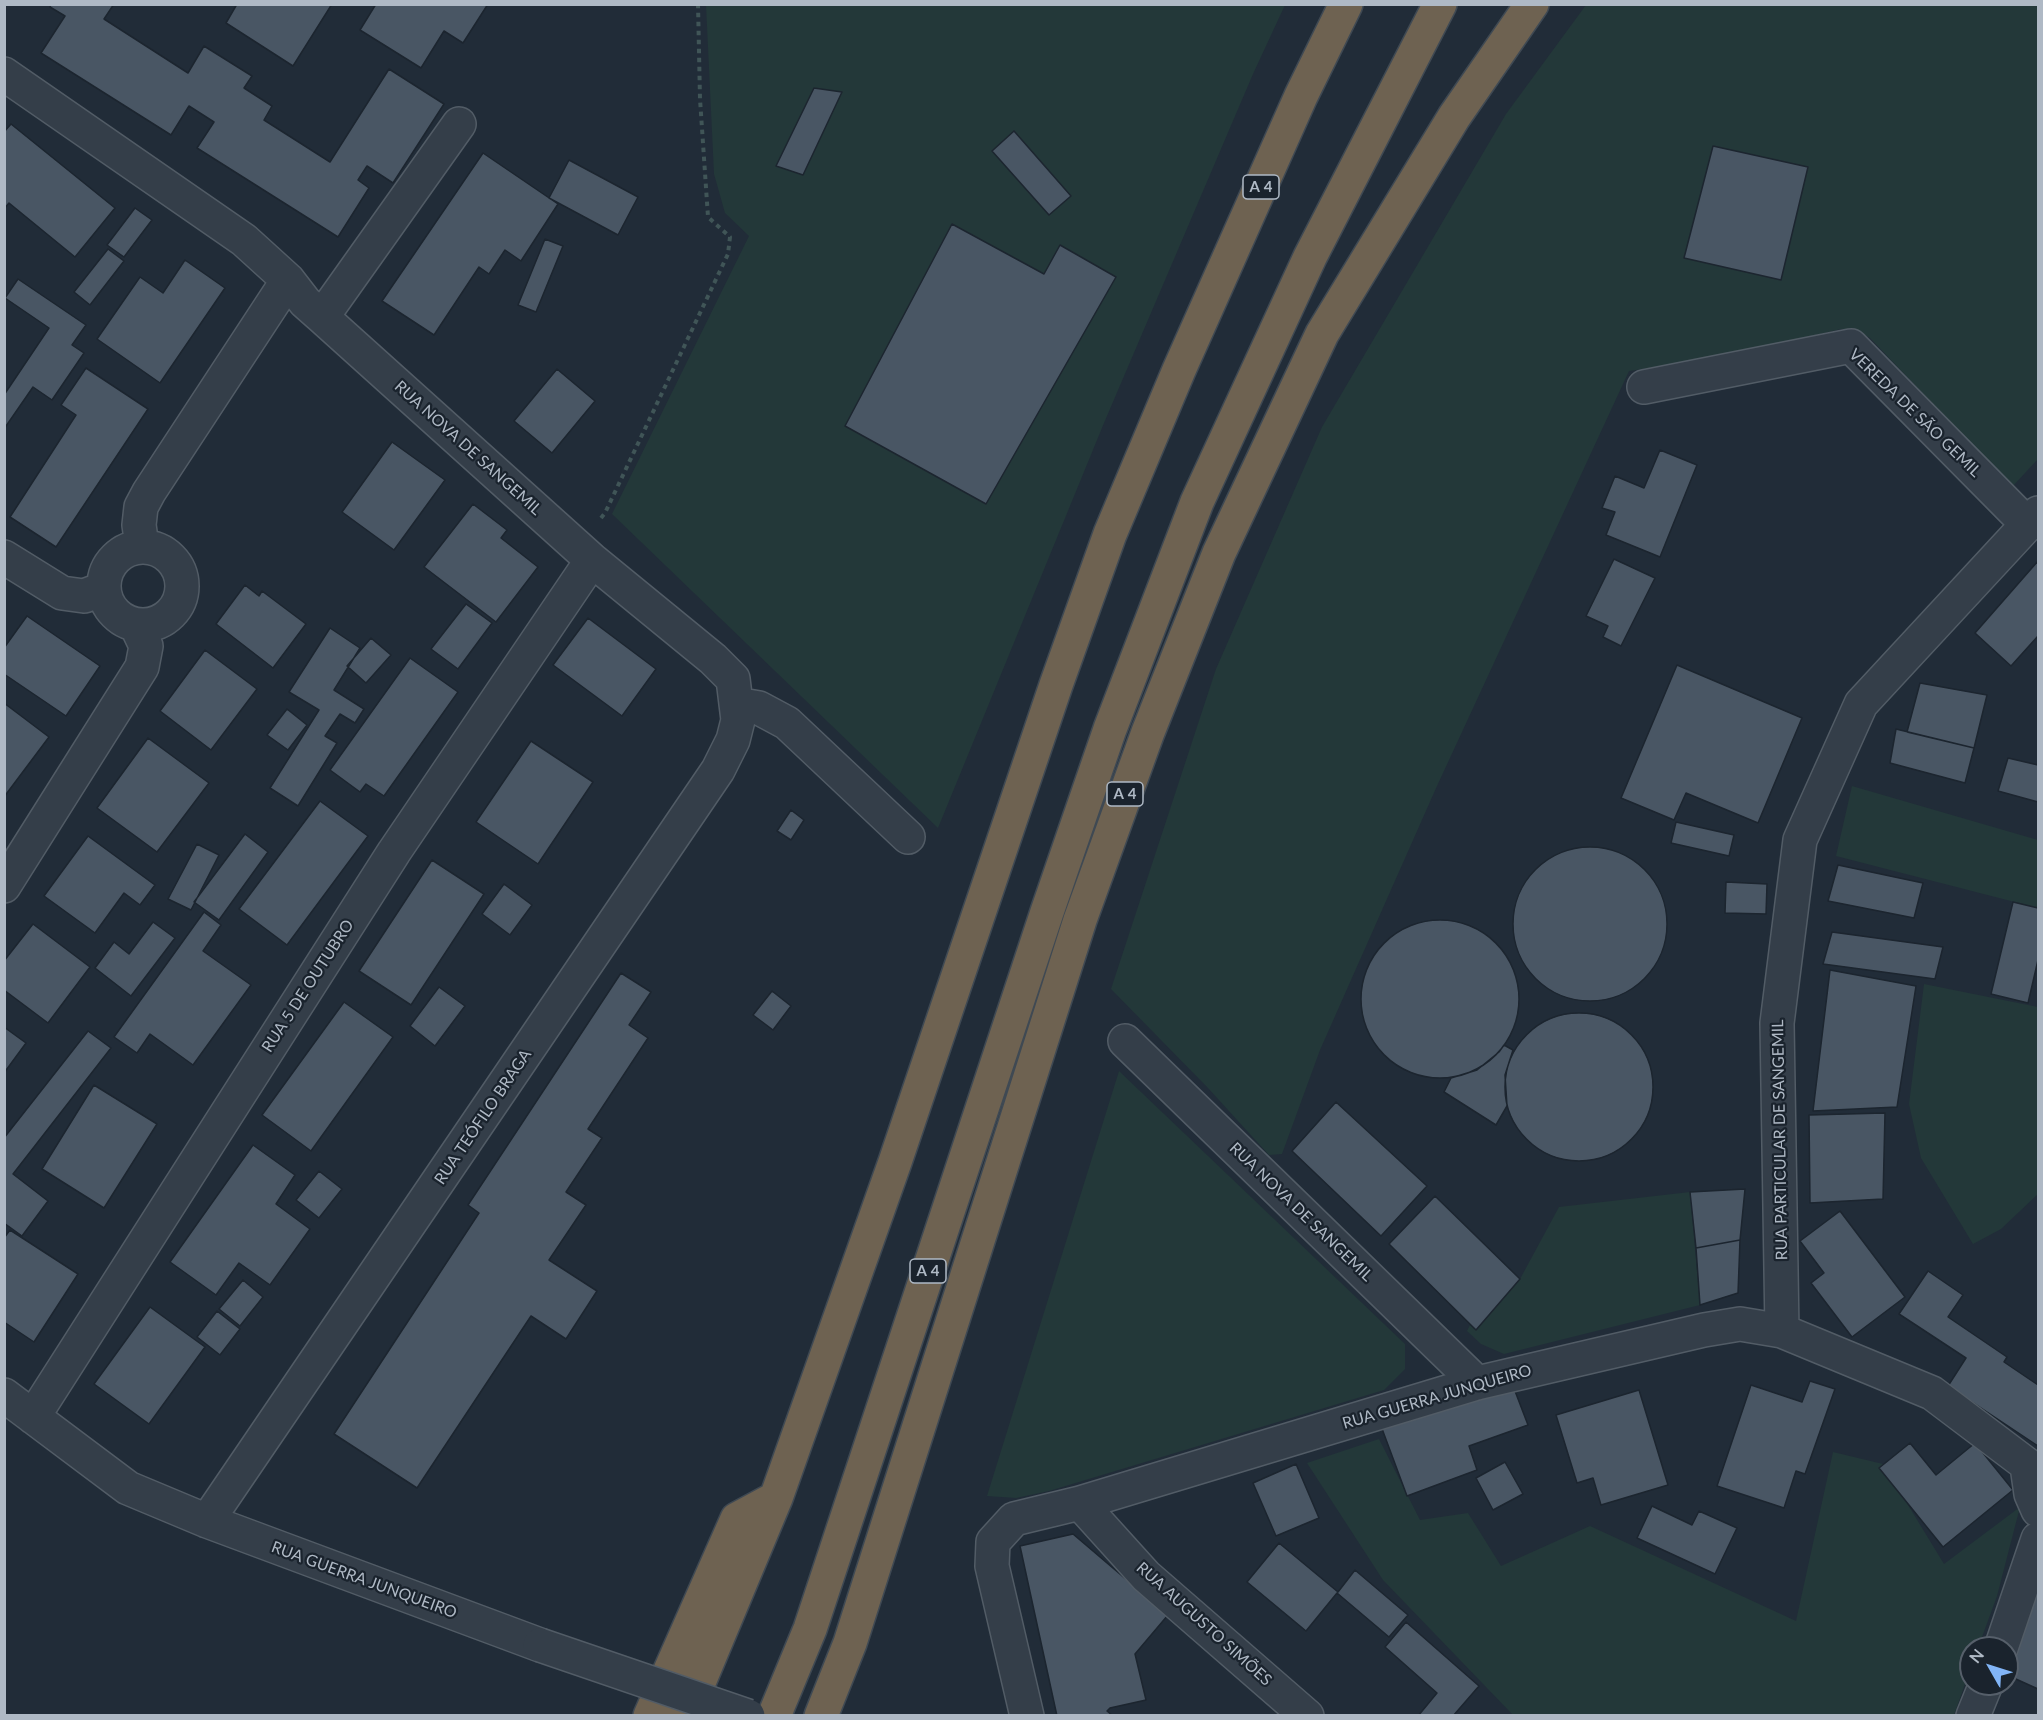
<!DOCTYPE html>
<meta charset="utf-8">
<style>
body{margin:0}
#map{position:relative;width:2043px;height:1720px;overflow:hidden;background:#212c38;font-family:Lato,sans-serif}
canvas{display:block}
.frame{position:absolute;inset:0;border:6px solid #afb9c5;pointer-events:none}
.north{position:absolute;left:1959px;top:1636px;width:60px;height:60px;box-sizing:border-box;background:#1a232d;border:2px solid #565f6a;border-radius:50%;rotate:309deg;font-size:16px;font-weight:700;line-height:24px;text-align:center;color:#afb9c5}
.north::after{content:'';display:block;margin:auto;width:21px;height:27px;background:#82b5f7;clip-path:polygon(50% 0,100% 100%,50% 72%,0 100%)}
</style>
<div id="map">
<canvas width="2043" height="1720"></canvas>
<div class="frame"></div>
<div class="north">N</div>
</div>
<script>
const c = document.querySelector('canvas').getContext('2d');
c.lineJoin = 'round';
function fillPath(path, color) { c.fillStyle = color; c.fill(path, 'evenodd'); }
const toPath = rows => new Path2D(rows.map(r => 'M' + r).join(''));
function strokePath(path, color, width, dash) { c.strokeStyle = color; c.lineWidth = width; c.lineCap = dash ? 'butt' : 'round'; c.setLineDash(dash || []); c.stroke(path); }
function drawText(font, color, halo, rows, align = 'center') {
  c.font = font + ' Lato,sans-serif'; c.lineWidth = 4.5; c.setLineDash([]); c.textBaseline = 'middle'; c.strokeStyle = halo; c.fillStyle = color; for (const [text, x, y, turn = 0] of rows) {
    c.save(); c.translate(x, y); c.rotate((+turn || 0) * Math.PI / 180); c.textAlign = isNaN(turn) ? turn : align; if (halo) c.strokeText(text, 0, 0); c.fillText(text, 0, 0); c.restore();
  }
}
const green = toPath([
 [706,5,1285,5,1253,74,1104,423,938,828,612,514,749,236,725,213,714,174],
 [1586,5,2038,5,2038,459,2012,487,1870,338,1855,330,1841,329,1721,358,1629,371,1437,786,1320,1050,1282,1154,1269,1155,1208,1088,1111,989,1216,669,1322,427,1506,114],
 [1852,786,2038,840,2038,908,1836,856],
 [1924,984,2038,1007,2038,1194,2001,1229,1973,1244,1921,1158,1909,1104],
 [1119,1071,1405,1344,1405,1369,1384,1390,1049,1491,1016,1498,987,1496],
 [1690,1192,1700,1305,1504,1354,1481,1344,1467,1331,1470,1325,1476,1330,1520,1279,1559,1207],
 [1379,1439,1420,1520,1468,1513,1501,1566,1590,1526,1796,1621,1833,1452,1883,1464,1944,1564,2020,1507,1997,1596,1978,1648,1971,1648,1971,1667,1954,1715,1513,1715,1383,1580,1307,1463]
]);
const building = toPath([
 [51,4,114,4,104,19,188,73,204,46,252,76,244,88,272,106,264,120,330,162,389,69,444,104,393,183,367,166,358,180,369,188,338,237,197,148,214,122,189,106,171,135,41,53,65,16,50,7,51,4],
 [237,4,332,4,293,66,226,23,237,4],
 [376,4,488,4,463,43,444,31,421,68,360,30,376,4],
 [814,88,842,92,803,175,776,166,814,88],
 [11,124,115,208,75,257,9,203,4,209,4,132,11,124],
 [1014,131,1071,196,1049,215,992,151,1014,131],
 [1713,146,1808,167,1781,280,1684,258,1713,146],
 [483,153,558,204,521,261,505,250,489,274,479,267,434,335,382,301,483,153],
 [569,160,638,197,618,235,549,198,569,160],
 [135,208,152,220,124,257,107,245,135,208],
 [952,224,1044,274,1060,245,1116,277,986,504,845,426,952,224],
 [545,239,563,246,536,312,518,305,545,239],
 [108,249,124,261,90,305,74,292,108,249],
 [185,260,225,288,160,383,97,339,140,277,163,293,185,260],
 [18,279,86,325,72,345,84,353,52,400,33,387,4,429,4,395,49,328,5,298,18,279],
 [86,368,148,409,56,547,10,517,76,415,61,405,86,368],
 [557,369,595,401,552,453,514,421,557,369],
 [392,442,445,480,394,550,342,512,392,442],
 [1660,450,1697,465,1660,557,1606,535,1615,512,1602,508,1615,476,1644,488,1660,450],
 [473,504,507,530,501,538,538,567,496,622,424,567,473,504],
 [1614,559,1655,578,1621,646,1603,637,1608,626,1586,616,1614,559],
 [2038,561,2038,636,2011,666,1975,633,2038,561],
 [245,585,259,596,262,591,306,624,273,668,216,624,245,585],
 [466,604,492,623,458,669,431,649,466,604],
 [27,616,100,666,66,716,4,674,4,648,27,616],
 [588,618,656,669,622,716,553,665,588,618],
 [330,628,360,648,334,690,364,709,355,723,340,714,325,736,337,743,298,806,270,788,319,710,289,692,330,628],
 [371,638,391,655,366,683,347,666,371,638],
 [205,650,257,689,211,750,160,711,205,650],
 [410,658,458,692,384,796,366,784,360,792,330,770,410,658],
 [1677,665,1802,718,1758,823,1686,793,1674,820,1621,798,1677,665],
 [1920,683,1987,695,1974,748,1907,732,1920,683],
 [4,703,49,737,4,797,4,703],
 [287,709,307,725,288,750,267,735,287,709],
 [1896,729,1974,748,1965,783,1890,763,1896,729],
 [148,738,209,783,157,852,97,808,148,738],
 [531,741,593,782,538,864,476,822,531,741],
 [2008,758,2038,765,2038,802,1998,791,2008,758],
 [320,801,368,836,287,945,239,909,320,801],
 [791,810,804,820,791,840,777,831,791,810],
 [1676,822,1734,835,1729,856,1671,843,1676,822],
 [245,834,268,852,219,920,194,902,245,834],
 [88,836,155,885,140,905,124,893,95,933,44,896,88,836],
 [197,844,219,855,191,910,168,899,197,844],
 '1513 924a77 77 0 1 1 154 0a77 77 0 1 1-154 0Z',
 [432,860,484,894,411,1005,359,971,432,860],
 [1838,865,1923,883,1914,918,1828,901,1838,865],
 [1726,882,1767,884,1766,914,1725,913,1726,882],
 [504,884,532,905,510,935,482,914,504,884],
 [2013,902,2038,908,2038,960,2028,1003,1991,994,2013,902],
 [204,912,221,925,203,951,251,985,193,1065,150,1034,137,1053,114,1037,204,912],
 '1361 999a79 79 0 1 1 158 0a79 79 0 1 1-158 0Z',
 [153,922,175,938,131,996,95,968,114,942,129,954,153,922],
 [33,924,90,967,48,1023,4,990,4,961,33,924],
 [1832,932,1943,947,1935,979,1823,964,1832,932],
 [1830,970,1916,986,1897,1107,1813,1111,1830,970],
 [621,973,651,992,629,1025,648,1038,588,1129,602,1138,566,1192,586,1205,549,1260,597,1291,566,1339,531,1316,417,1488,334,1434,479,1213,468,1205,621,973],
 [439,987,465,1006,435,1046,410,1026,439,987],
 [772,991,791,1006,773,1030,753,1015,772,991],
 [344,1002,393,1037,311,1151,262,1115,344,1002],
 '1505 1087a74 74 0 1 1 148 0a74 74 0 1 1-148 0Z',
 [4,1027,26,1043,4,1073,4,1027],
 [88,1031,111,1048,13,1174,48,1201,22,1236,4,1223,4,1138,88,1031],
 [1504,1045,1513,1050,1505,1075,1507,1106,1496,1125,1444,1092,1451,1078,1477,1070,1499,1052,1504,1045],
 [94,1085,157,1124,104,1208,42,1169,94,1085],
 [1336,1102,1427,1186,1381,1236,1292,1151,1336,1102],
 [1885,1113,1883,1199,1810,1203,1809,1115,1885,1113],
 [253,1145,295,1175,276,1204,310,1229,270,1285,239,1263,216,1295,170,1262,253,1145],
 [319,1171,342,1189,319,1218,296,1200,319,1171],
 [1745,1189,1740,1240,1696,1248,1690,1192,1745,1189],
 [1435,1196,1520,1279,1476,1330,1389,1244,1435,1196],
 [1840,1211,1905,1297,1852,1337,1811,1283,1824,1273,1800,1241,1840,1211],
 [10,1230,78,1274,34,1342,4,1322,4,1238,10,1230],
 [1740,1240,1738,1293,1700,1305,1696,1248,1740,1240],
 [1928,1271,1963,1295,1948,1317,2007,1357,2004,1362,2038,1385,2038,1446,1948,1386,1966,1358,1899,1314,1928,1271],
 [243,1280,263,1297,240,1326,219,1309,243,1280],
 [150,1307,205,1347,149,1424,94,1384,150,1307],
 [217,1311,240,1329,220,1355,197,1337,217,1311],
 [1510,1378,1528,1425,1469,1446,1477,1470,1407,1496,1381,1426,1510,1378],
 [1810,1381,1835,1389,1805,1474,1796,1471,1784,1508,1717,1486,1751,1385,1802,1402,1810,1381],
 [1639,1390,1668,1485,1601,1505,1593,1478,1577,1483,1556,1415,1639,1390],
 [1910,1443,1936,1475,1975,1443,2013,1490,1943,1547,1879,1468,1910,1443],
 [1505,1462,1523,1494,1493,1510,1476,1478,1505,1462],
 [1296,1464,1319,1518,1276,1536,1253,1483,1296,1464],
 [1652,1506,1692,1525,1699,1511,1737,1528,1715,1574,1637,1538,1652,1506],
 [1073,1534,1168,1615,1135,1654,1146,1700,1110,1708,1107,1711,1113,1716,1057,1716,1020,1546,1073,1534],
 [1279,1543,1338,1592,1355,1570,1408,1615,1389,1637,1337,1593,1306,1631,1247,1582,1279,1543],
 [2038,1587,2038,1689,2007,1675,2007,1658,2038,1587],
 [1406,1622,1479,1686,1453,1716,1418,1716,1437,1693,1385,1647,1406,1622]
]);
const path = toPath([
 [601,518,605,513,728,254,730,237,708,217,700,99,698,4]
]);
const street = toPath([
 [4,74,244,240,288,280,305,302,322,317,592,560,713,659,733,679,738,720,733,740,718,770,207,1521],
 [322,317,459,124],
 [1644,387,1851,346,2028,525],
 [142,546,139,525,141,507,149,492,288,280],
 '104 586a39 39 0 1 1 78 0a39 39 0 1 1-78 0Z',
 [4,557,62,593,84,596,103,589],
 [736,704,759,708,787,723,908,837],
 [4,886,142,667,146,646,136,625],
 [1125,1041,1477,1383],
 [1782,1331,1777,1023,1800,840,1861,704,2038,513],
 [4,1395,128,1488,207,1521,540,1645],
 [33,1417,394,852,592,560],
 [2027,1466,2031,1494,2038,1510],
 [1080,1503,1146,1576,1307,1716],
 [2001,1648,2038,1539],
 [1027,1716,992,1566,993,1542,1014,1519,1080,1503,1477,1383,1704,1330,1740,1324,1782,1331,1932,1393,2038,1473],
 [1973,1716,1986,1684]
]);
const highway = toPath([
 [650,1716,737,1519,776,1498],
 [685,1716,776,1498,895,1162,1056,685,1110,534,1179,370,1301,96,1346,4],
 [774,1716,810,1629,1047,912,1110,729,1197,502,1310,257,1440,4],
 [821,1716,850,1643,1080,920,1148,732,1219,553,1322,334,1454,117,1532,4]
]);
const streetBridge = toPath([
 [540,1645,748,1716]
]);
const shields = [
 [1261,187,36],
 [1125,794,36],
 [928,1271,36]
];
const shieldNames = [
 ["A 4",1261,187],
 ["A 4",1125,794],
 ["A 4",928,1271]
];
const streetNames = [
 ["VEREDA DE SÃO GEMIL",1915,413,44],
 ["RUA NOVA DE SANGEMIL",468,448,42],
 ["RUA 5 DE OUTUBRO",308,986,-57],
 ["RUA TEÓFILO BRAGA",483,1117,-56],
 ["RUA PARTICULAR DE SANGEMIL",1780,1140,-91],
 ["RUA NOVA DE SANGEMIL",1301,1212,44],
 ["RUA GUERRA JUNQUEIRO",1437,1397,-16],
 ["RUA GUERRA JUNQUEIRO",364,1580,20],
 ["RUA AUGUSTO SIMÕES",1204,1624,42]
];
fillPath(green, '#233839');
fillPath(building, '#495664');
strokePath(building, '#1c252f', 1.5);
strokePath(street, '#525c66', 36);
strokePath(highway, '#3f4953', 36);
strokePath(path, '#405557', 4, [4.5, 4.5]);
strokePath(street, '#343e49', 33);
strokePath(highway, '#6e6251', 33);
strokePath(streetBridge, '#525c66', 36, []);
strokePath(streetBridge, '#343e49', 33);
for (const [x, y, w] of shields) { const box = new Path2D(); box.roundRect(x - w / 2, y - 12, w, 24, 4.5); c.fillStyle = '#1a232d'; c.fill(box); strokePath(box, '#afb9c5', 1.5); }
drawText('bold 15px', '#afb9c5', null, shieldNames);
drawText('16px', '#afb9c5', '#1a232d', streetNames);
</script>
